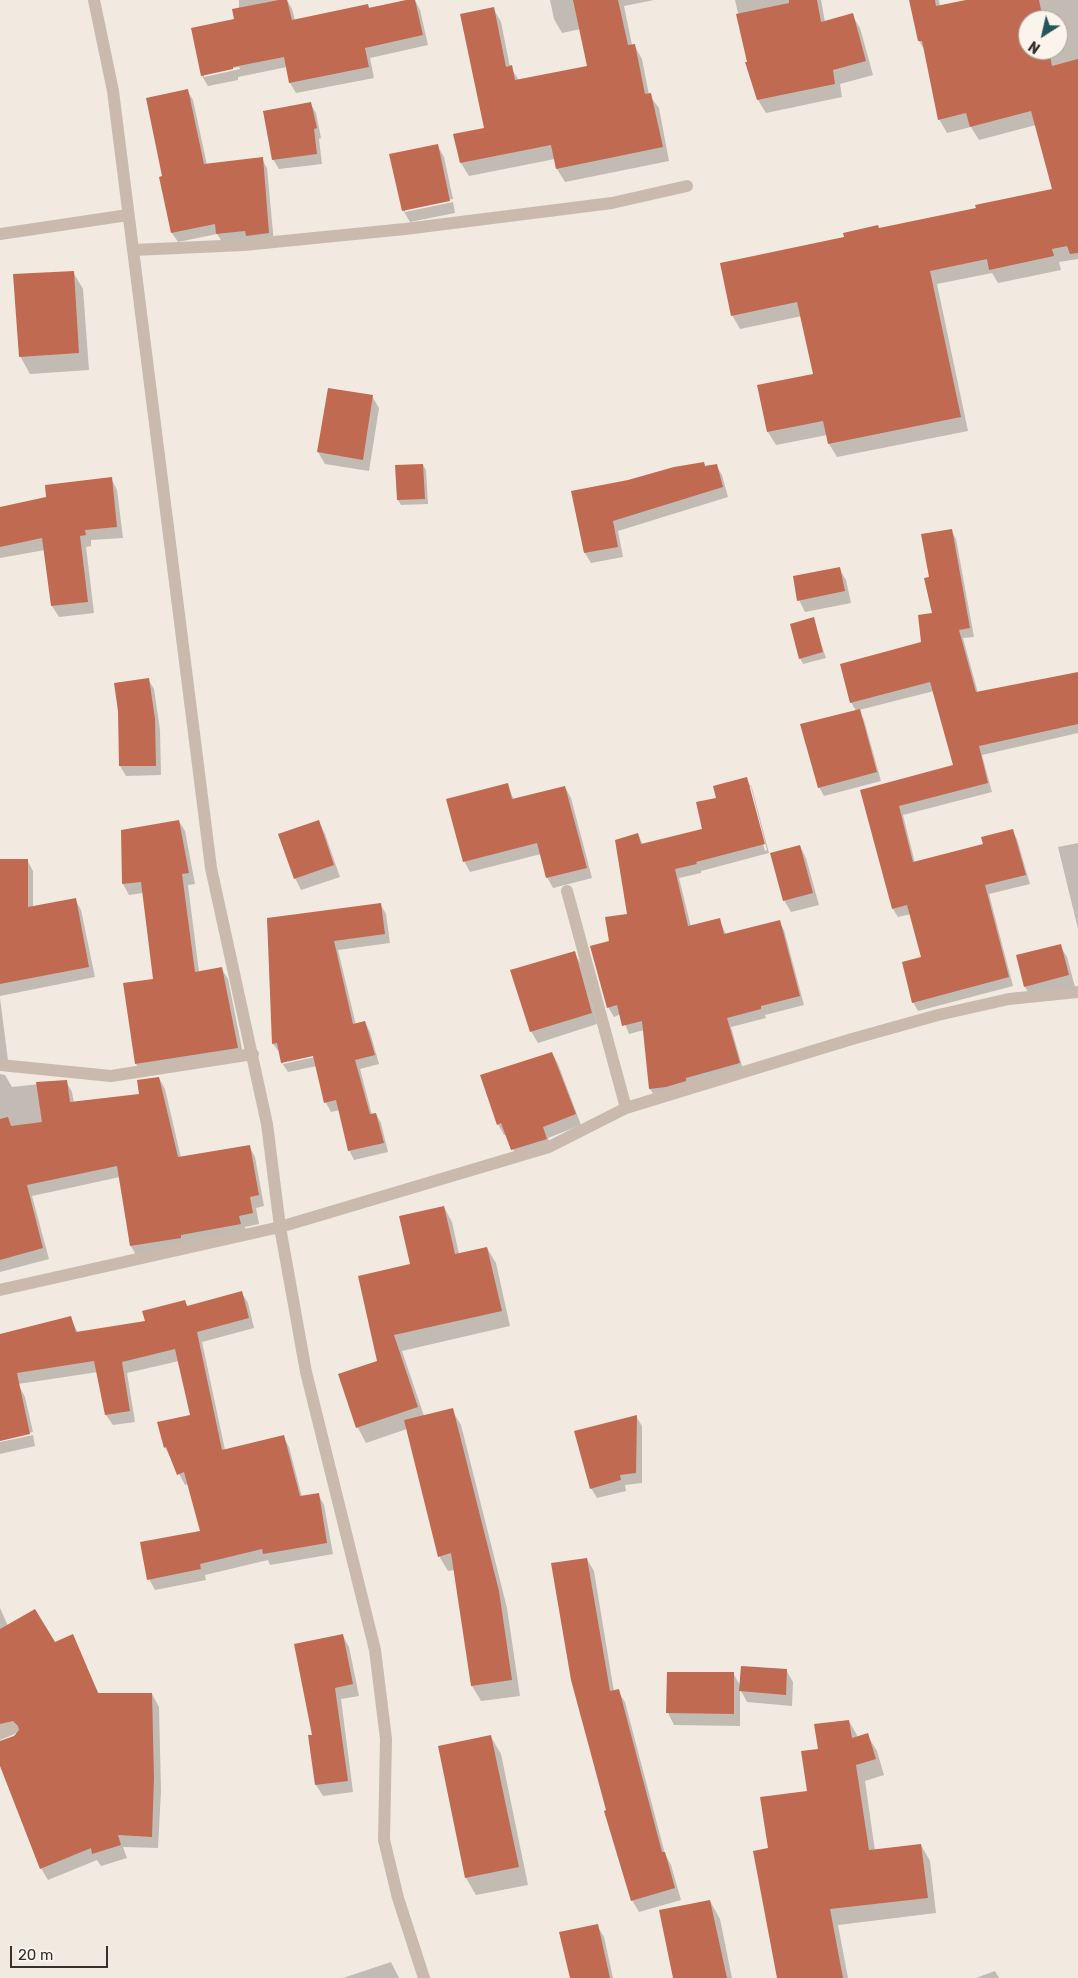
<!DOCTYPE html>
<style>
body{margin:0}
#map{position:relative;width:1078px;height:1978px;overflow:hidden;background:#f2eae1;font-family:Rubik,sans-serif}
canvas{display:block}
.north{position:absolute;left:1018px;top:10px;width:50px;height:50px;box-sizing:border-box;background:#faf4ed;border:1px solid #ada59f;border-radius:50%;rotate:215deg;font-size:14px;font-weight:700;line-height:20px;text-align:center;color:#392f2b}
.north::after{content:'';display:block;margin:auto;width:18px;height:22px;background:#225659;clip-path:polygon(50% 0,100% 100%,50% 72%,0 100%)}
.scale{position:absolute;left:10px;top:1946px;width:98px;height:22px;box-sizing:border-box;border:2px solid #392f2b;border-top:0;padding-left:6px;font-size:15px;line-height:18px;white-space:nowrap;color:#392f2b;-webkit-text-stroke:4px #faf4ed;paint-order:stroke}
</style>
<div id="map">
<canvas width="1078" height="1978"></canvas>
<div class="north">N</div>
<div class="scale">20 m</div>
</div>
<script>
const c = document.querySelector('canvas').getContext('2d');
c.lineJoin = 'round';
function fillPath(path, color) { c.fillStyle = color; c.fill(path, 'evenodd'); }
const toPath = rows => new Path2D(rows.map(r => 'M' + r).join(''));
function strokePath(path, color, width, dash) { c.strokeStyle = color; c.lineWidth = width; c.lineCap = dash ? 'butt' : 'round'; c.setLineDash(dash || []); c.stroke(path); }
const shadow = toPath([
 [239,0,287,0,292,9,295,20,415,0,420,10,428,45,370,58,374,78,296,93,290,83,287,67,238,77,238,80,208,86,202,76,236,20,239,9],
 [239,67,240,69,204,77,204,74],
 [550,0,654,0,624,6,632,45,634,45,642,59,649,95,659,108,669,161,565,182,557,169,555,159,469,176,461,163,486,129,493,8,501,22,510,67,519,80,589,67,581,29,562,33,554,19],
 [735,0,821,0,825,22,852,15,860,28,873,75,840,84,842,97,766,113,758,100],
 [911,0,939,0,940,6,972,0,1078,0,1078,259,1059,262,1061,270,998,283,992,273,937,284,968,431,837,457,829,444,827,435,776,445,768,432,814,375,802,316,740,329,732,315,845,238,879,229,978,209,1054,190,1036,125,979,140,971,127,947,133,939,119,925,51,919,41],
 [1028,20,1058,20,1058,50,1028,50],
 [187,90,193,100,207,165,262,159,267,168,274,243,223,243,217,234,178,242,172,233,161,178,164,177],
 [310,103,316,113,321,138,319,139,322,164,279,169,273,159],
 [437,145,444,157,453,199,405,209,405,212,453,202,455,213,410,222,403,210],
 [73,272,83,289,89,370,30,374,20,356],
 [372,396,379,408,369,471,325,464,318,452],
 [423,465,426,470,428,504,401,505,398,500],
 [716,465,722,475,728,497,618,531,623,557,591,563,585,553,573,492],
 [111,478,117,490,123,538,91,540,91,546,86,547,94,613,59,617,52,606,45,550,0,558,0,508,48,498],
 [951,530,956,539,974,637,963,638,978,693,1078,673,1078,733,982,755,992,792,903,815,915,863,985,845,1012,830,1017,839,1030,884,989,894,1013,986,918,1011,913,1002,922,958,911,914,898,917,893,909,861,791,954,766,934,691,859,710,864,720,881,781,824,796,819,787,856,711,851,702,922,643,933,614,931,578],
 [839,568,846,580,851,603,805,612,799,600],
 [813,619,826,658,803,664,800,658],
 [148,679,154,689,160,730,161,775,126,776,120,766],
 [746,779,752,788,769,853,701,871,701,873,679,878,691,927,719,920,726,934,779,921,784,930,804,1005,765,1015,766,1018,731,1027,744,1073,656,1098,650,1089,644,1030,629,1034,621,1014,614,1017,608,1007,610,942,628,915,638,834,643,845,704,830,718,799],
 [748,787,751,787,767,850,765,851],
 [507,784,514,800,565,787,571,798,592,878,553,888,547,877,541,854,470,872,464,861],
 [179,821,185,831,195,884,188,885,199,972,221,968,228,979,244,1059,142,1074,136,1064,154,980,143,893,129,895,123,884,122,831],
 [319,822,325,834,340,877,301,890,295,878],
 [1078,843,1078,929,1058,847],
 [800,846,806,858,819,905,791,912,784,900],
 [27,860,33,871,33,907,75,899,81,910,95,977,0,996,0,861],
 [381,905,386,914,390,943,338,950,356,1025,365,1022,370,1032,379,1064,360,1069,372,1115,376,1114,381,1123,388,1152,354,1160,349,1150,340,1110,331,1112,326,1103,317,1066,288,1072,282,1063,280,1053,273,1044,269,938,267,919],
 [319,1054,319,1056,283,1064,283,1061],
 [1060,946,1067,957,1075,987,1032,998,1025,987],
 [574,952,581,964,597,1024,538,1043,531,1031],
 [0,998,9,1068,0,1070],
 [552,1053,558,1064,581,1125,548,1138,552,1149,518,1160,507,1134,504,1135,498,1124],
 [0,1074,5,1075,12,1087,66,1081,72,1092,74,1103,140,1095,159,1078,165,1089,181,1158,249,1146,255,1157,264,1206,256,1208,259,1224,245,1227,247,1235,137,1257,131,1246,120,1177,32,1196,49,1259,0,1272],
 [444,1207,452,1222,459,1254,487,1248,496,1263,510,1326,402,1351,424,1416,452,1410,461,1425,507,1608,520,1696,481,1701,472,1686,455,1570,448,1571,439,1556,407,1429,366,1443,358,1428,339,1375,379,1362,411,1265],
 [242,1293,248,1303,254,1328,202,1342,225,1450,283,1436,289,1447,302,1497,318,1494,324,1505,333,1554,270,1565,268,1560,205,1575,206,1580,155,1590,149,1579,201,1532,188,1484,185,1485,165,1447,191,1416,179,1361,127,1373,135,1422,113,1425,106,1415,98,1372,18,1384,25,1397,33,1432,0,1440,0,1335,70,1317,78,1333,146,1322,185,1302,188,1307],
 [636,1416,642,1426,642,1483,625,1485,626,1491,597,1498,591,1488],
 [33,1435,35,1446,0,1454,0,1442],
 [587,1559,594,1571,614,1692,618,1691,625,1702,665,1854,671,1865,681,1900,639,1912,632,1900,607,1811],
 [0,1608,8,1626,54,1644,72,1636,99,1694,152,1694,159,1707,161,1791,158,1848,123,1847,127,1858,101,1866,97,1860,48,1880,41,1868,0,1762,0,1741,21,1734,16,1733,0,1740],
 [343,1636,349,1647,359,1696,341,1699,353,1792,323,1796,316,1785,314,1736],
 [786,1670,793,1682,792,1706,747,1702,740,1689,740,1726,674,1725,668,1713,733,1673,741,1687],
 [849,1721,858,1737,867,1735,877,1751,884,1775,865,1781,875,1851,921,1845,930,1861,936,1913,838,1925,848,1978,778,1978,769,1849,808,1792,819,1750],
 [491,1737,501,1754,528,1885,476,1895,466,1878,439,1747],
 [710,1901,720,1919,732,1978,674,1978],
 [597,1925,604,1937,613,1978,571,1978],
 [391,1962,399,1978,343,1978],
 [995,1971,999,1978,976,1978]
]);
const building = toPath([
 [279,0,287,0,292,20,368,4,369,8,406,0,415,0,423,35,365,48,369,67,289,83,284,57,233,67,233,69,201,76,191,28,234,19,232,9],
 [573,0,618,0,628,45,635,44,645,94,651,93,663,147,556,169,551,145,460,163,453,134,484,128,460,14,494,7,506,67,512,65,515,80,587,66],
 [789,0,817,0,821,22,853,13,866,61,833,70,835,84,757,100,745,62,747,62,736,14,789,3],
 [909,0,935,0,936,6,966,0,1039,0,1043,20,1028,20,1028,50,1049,50,1052,66,1078,59,1078,253,1070,254,1067,246,1052,249,1054,256,989,270,987,259,930,271,961,417,828,444,823,421,767,432,757,385,813,374,797,302,731,316,720,263,844,237,843,233,878,225,879,228,976,208,975,205,1052,189,1031,111,970,127,966,113,938,120,922,41,918,41],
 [188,89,204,164,263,157,269,233,246,236,245,231,216,234,215,224,171,233,159,177,162,176,146,98],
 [311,102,317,128,314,129,317,154,272,160,263,111],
 [438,144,450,201,402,211,389,154],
 [74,271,79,353,19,357,13,274],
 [328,388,373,395,363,460,317,452],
 [704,462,705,466,717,464,723,487,613,521,618,547,584,553,571,491,628,480,674,467],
 [423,464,425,499,397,500,395,465],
 [112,477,117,527,85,530,86,535,80,536,88,602,51,606,42,538,0,547,0,507,46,497,45,485],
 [952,529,970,628,959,630,976,692,1078,672,1078,724,979,746,988,783,899,806,913,862,983,844,981,837,1013,829,1026,875,985,885,1009,977,912,1003,902,962,921,957,907,905,892,909,860,790,953,765,930,682,850,703,840,664,921,642,918,615,932,613,924,578,929,577,921,534],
 [840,567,845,591,797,601,793,576],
 [814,617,823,652,799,659,790,624],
 [149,678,155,719,156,766,119,766,118,711,114,683],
 [860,709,877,772,818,788,800,724],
 [747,777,765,844,696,862,697,864,675,869,688,926,720,918,724,934,780,920,800,996,761,1006,761,1009,727,1018,740,1063,686,1078,686,1081,666,1087,649,1089,642,1021,622,1026,617,1005,607,1008,590,946,609,941,605,917,627,914,615,840,638,833,641,844,702,829,696,802,716,798,713,786],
 [508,783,512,799,565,786,587,868,546,878,537,843,463,862,446,799],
 [179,820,189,873,182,874,195,972,222,967,238,1048,135,1064,123,983,153,979,141,882,122,884,121,830],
 [319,820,334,865,294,879,278,834],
 [800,845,813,893,783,901,770,853],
 [0,859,28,859,28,907,76,898,89,967,0,984],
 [381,903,385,934,334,941,353,1024,365,1021,375,1055,355,1060,370,1114,376,1113,384,1143,348,1151,336,1100,324,1103,313,1056,281,1063,277,1043,272,1044,267,918],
 [1061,944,1069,975,1024,987,1016,955],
 [575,951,592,1013,530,1032,510,970],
 [552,1052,576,1114,543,1127,547,1139,511,1150,501,1123,497,1125,480,1075],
 [159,1077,178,1157,250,1145,259,1195,250,1197,253,1213,239,1216,241,1224,181,1235,181,1238,130,1246,117,1166,27,1185,43,1248,0,1260,0,1119,8,1117,11,1126,42,1122,36,1082,67,1080,70,1102,139,1094,137,1080],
 [444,1206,455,1254,487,1247,502,1311,394,1335,418,1407,356,1428,338,1374,377,1361,358,1276,410,1264,399,1216],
 [242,1291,249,1318,197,1332,222,1450,284,1435,300,1496,319,1493,327,1543,263,1554,262,1549,200,1564,201,1569,147,1580,140,1542,200,1531,184,1472,177,1475,166,1447,164,1448,157,1422,190,1415,175,1349,122,1362,130,1411,105,1415,94,1361,17,1373,30,1434,0,1441,0,1334,71,1316,76,1332,145,1321,142,1311,185,1300,187,1306],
 [453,1408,499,1591,512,1680,471,1686,451,1553,438,1557,404,1420],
 [637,1415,636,1473,620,1475,621,1480,590,1489,574,1431],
 [587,1558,610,1691,619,1689,662,1852,665,1852,675,1888,631,1901,604,1811,606,1810,571,1680,551,1563],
 [35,1609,55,1642,73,1634,98,1693,152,1693,154,1778,152,1837,118,1835,121,1845,92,1854,91,1848,40,1869,0,1766,0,1741,14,1736,19,1730,18,1726,13,1721,0,1724,0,1629],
 [343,1634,353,1684,335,1688,348,1781,315,1785,308,1735,312,1735,294,1644],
 [741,1666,787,1669,786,1695,739,1691],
 [667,1672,734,1672,734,1714,666,1713],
 [849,1720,852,1738,868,1733,876,1759,856,1765,869,1850,921,1844,928,1898,830,1909,843,1978,777,1978,753,1851,768,1848,760,1797,807,1791,801,1751,818,1749,814,1724],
 [491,1735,519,1867,465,1878,438,1746],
 [710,1900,727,1978,673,1978,659,1910],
 [598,1924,610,1978,570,1978,559,1932]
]);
const minor = toPath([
 [94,0,113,91,211,868,267,1124,280,1227,306,1372,375,1650,386,1739,384,1840,398,1898,424,1978],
 [0,234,128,215],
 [134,250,244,245,405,229,612,203,687,186],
 [567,891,626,1108],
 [0,1065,111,1076,253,1054],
 [0,1290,280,1227,549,1147,626,1108,852,1039,938,1015,1009,999,1078,992],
 [0,1733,11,1729]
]);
fillPath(shadow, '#0003');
fillPath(building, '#c06a51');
strokePath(minor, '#cabaad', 12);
</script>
